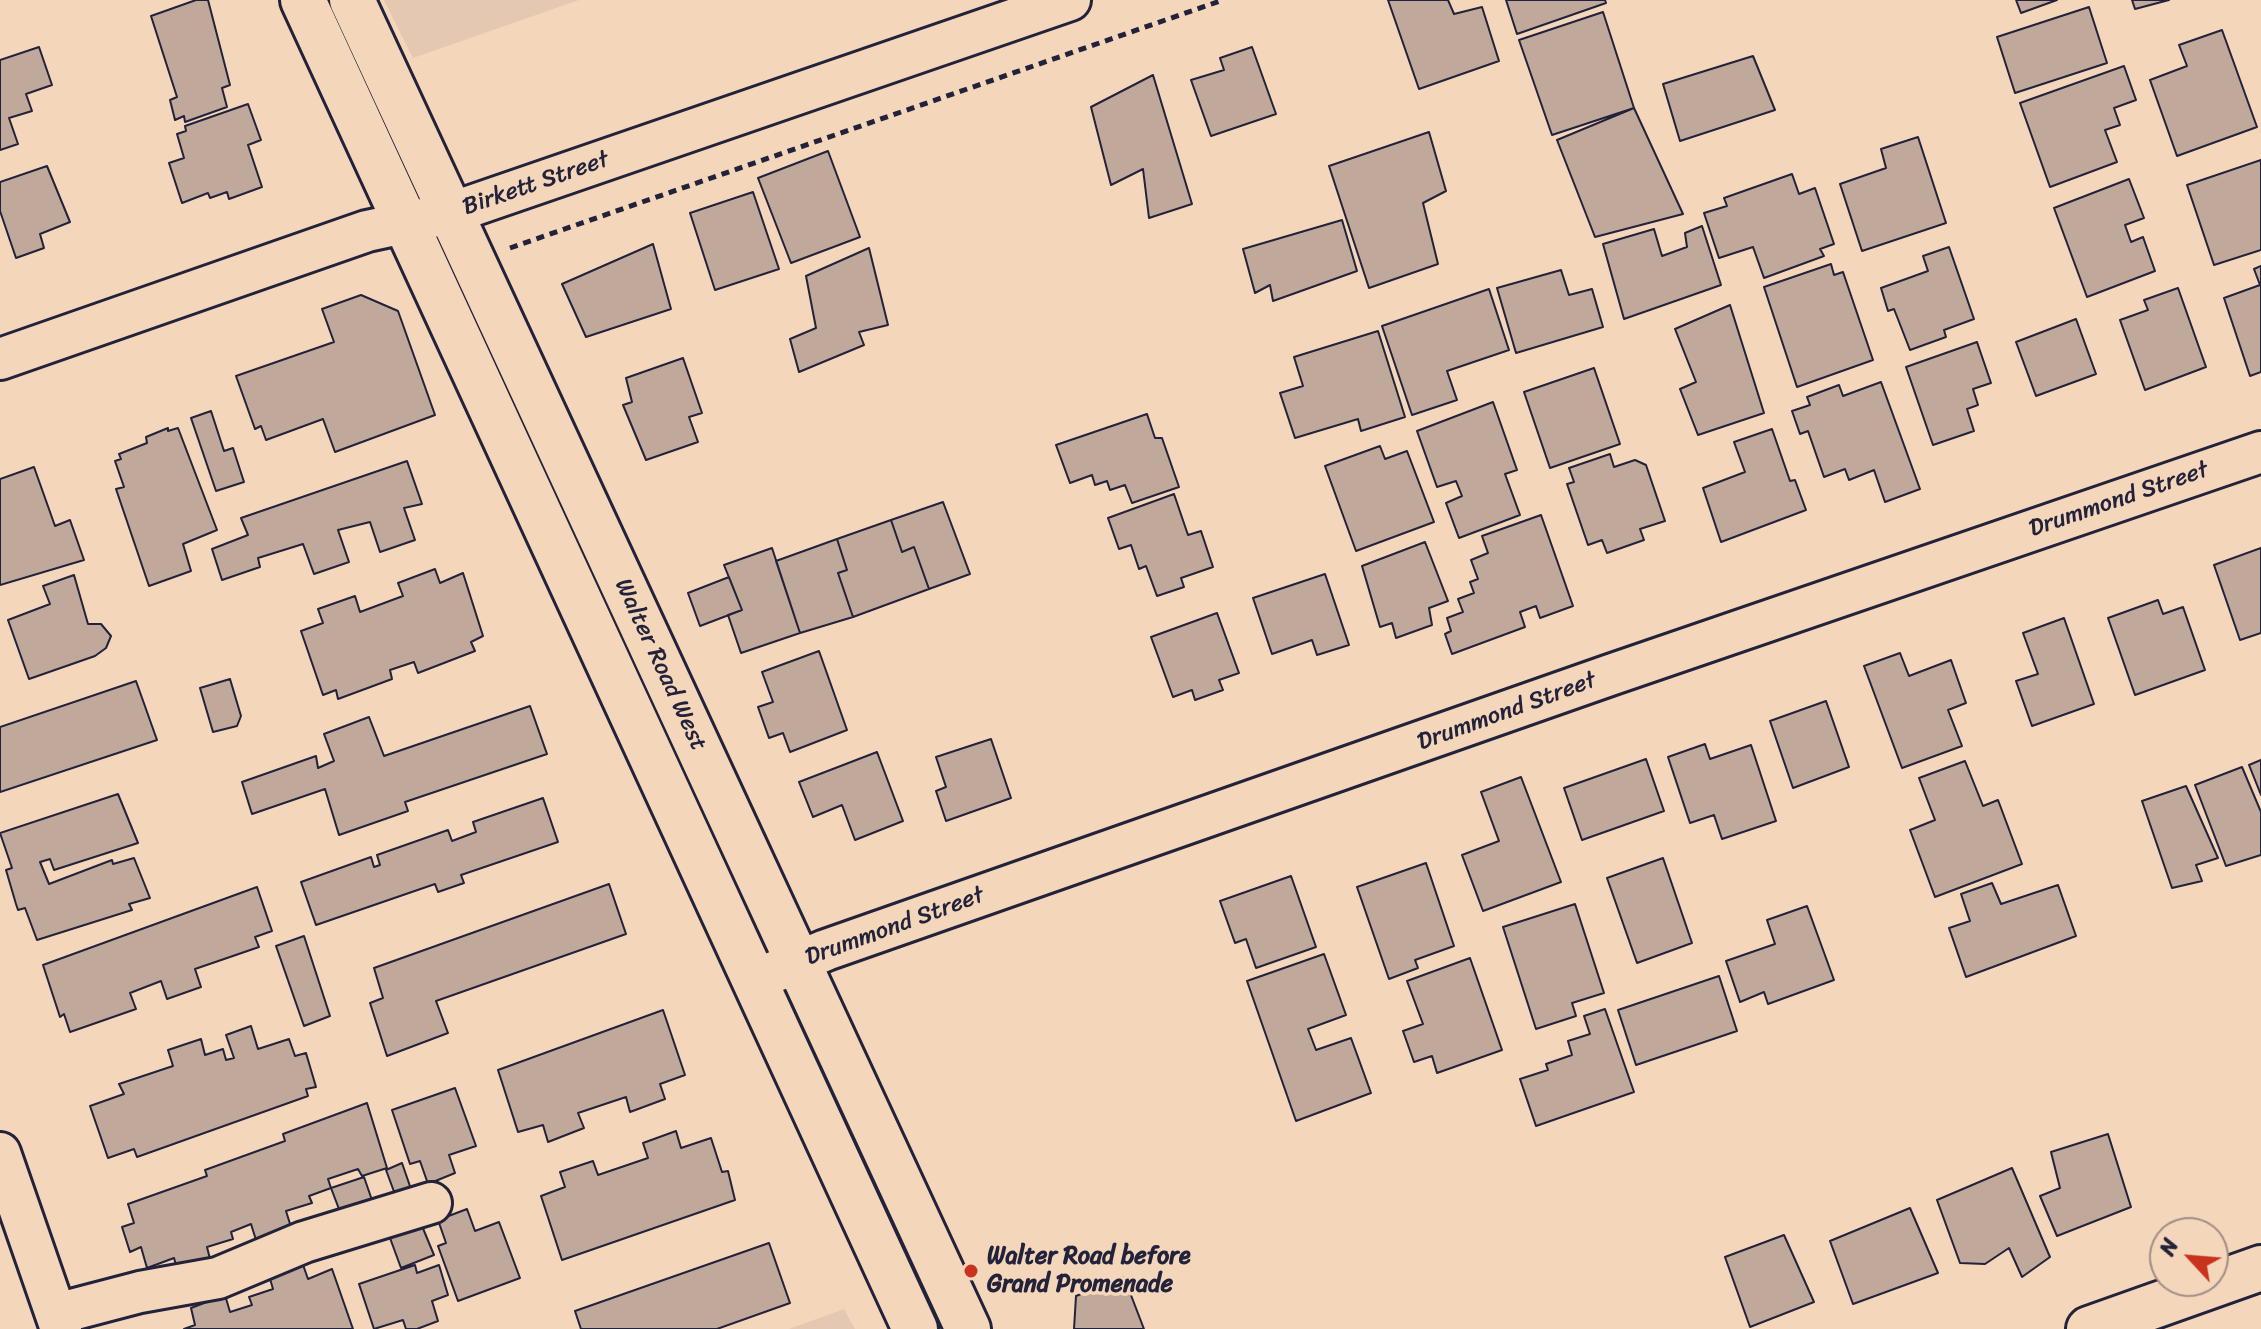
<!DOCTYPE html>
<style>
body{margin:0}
#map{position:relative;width:2261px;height:1329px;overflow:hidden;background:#f4d6ba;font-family:Sriracha,sans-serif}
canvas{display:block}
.north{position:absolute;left:2149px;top:1217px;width:80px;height:80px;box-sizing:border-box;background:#f4d6ba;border:2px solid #a08e87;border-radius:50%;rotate:296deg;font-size:22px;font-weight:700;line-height:32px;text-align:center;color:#22223b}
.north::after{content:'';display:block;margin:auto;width:28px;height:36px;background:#c8321e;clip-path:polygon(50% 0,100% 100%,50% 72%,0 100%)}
</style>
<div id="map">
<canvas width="2261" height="1329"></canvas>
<div class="north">N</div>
</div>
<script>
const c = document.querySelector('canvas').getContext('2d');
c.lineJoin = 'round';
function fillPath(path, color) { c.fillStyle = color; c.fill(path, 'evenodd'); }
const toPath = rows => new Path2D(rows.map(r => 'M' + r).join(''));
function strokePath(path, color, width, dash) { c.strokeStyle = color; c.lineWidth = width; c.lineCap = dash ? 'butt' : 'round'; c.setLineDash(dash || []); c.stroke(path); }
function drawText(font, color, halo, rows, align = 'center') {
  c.font = font + ' Sriracha,sans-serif'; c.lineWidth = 7; c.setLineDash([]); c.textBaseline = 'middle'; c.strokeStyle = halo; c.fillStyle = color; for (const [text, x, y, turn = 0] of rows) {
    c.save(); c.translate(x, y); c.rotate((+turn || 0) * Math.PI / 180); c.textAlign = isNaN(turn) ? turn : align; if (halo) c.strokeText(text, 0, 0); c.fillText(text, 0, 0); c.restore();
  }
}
const built = toPath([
 [384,0,579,0,413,58],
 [844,1309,855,1329,789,1329]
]);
const building = toPath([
 [196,0,208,0,230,85,222,88,227,107,185,122,184,116,175,120,170,100,177,97,151,16,196,0],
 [1388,0,1448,0,1454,14,1482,7,1499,61,1419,89,1388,0],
 [1506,0,1605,0,1606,3,1517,34,1506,0],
 [2016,0,2057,0,2021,13,2016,0],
 [2132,0,2169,0,2135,9,2132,0],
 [2089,7,2107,63,2015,93,1997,37,2089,7],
 [1603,12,1634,108,1552,135,1519,40,1603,12],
 [2222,30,2257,127,2177,156,2150,80,2187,66,2179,45,2222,30],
 [39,47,52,85,26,94,32,111,9,118,18,144,0,150,0,60,39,47],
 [1252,47,1276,114,1211,136,1191,80,1224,70,1220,58,1252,47],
 [1753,56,1775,110,1680,141,1663,84,1753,56],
 [2124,66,2136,100,2114,108,2120,125,2105,130,2117,162,2050,187,2020,103,2124,66],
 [1153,75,1192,204,1149,218,1143,169,1111,185,1091,107,1153,75],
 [248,104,261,140,248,145,262,187,229,199,227,192,210,198,208,193,182,203,169,163,184,158,177,134,186,131,185,126,248,104],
 [1634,108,1683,214,1595,237,1557,140,1634,108],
 [1429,132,1446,191,1423,203,1438,264,1369,288,1329,166,1429,132],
 [1918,137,1946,223,1862,251,1840,184,1886,168,1881,149,1918,137],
 [828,151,860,237,791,263,758,178,828,151],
 [2261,160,2261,250,2214,265,2187,185,2261,160],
 [47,166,70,222,40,234,44,248,16,258,0,211,0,182,47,166],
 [1792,174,1799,194,1815,188,1834,244,1820,249,1824,256,1764,278,1753,247,1719,258,1704,213,1727,206,1724,198,1792,174],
 [2129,179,2144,218,2125,225,2131,242,2143,237,2155,271,2087,297,2054,208,2129,179],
 [753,192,779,269,715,290,690,213,753,192],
 [1342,220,1357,271,1273,301,1270,285,1255,293,1243,249,1342,220],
 [1702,226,1721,285,1624,319,1603,244,1654,229,1662,256,1687,247,1685,233,1702,226],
 [653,244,671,309,586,337,562,284,653,244],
 [1949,247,1974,319,1944,330,1946,337,1910,350,1894,309,1888,311,1881,288,1928,271,1923,256,1949,247],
 [869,248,888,325,859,332,864,345,799,372,790,339,816,328,806,276,869,248],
 [1831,264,1834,275,1843,272,1873,360,1797,387,1764,287,1831,264],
 [2261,266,2261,372,2250,376,2224,298,2260,285,2254,269,2261,266],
 [1561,270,1569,295,1592,289,1603,327,1516,353,1497,288,1561,270],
 [2178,288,2206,367,2145,390,2120,320,2148,310,2144,300,2178,288],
 [1489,289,1509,350,1447,371,1457,400,1412,415,1382,326,1489,289],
 [361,295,398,311,435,415,335,452,323,419,266,440,261,426,255,429,236,376,334,342,322,309,361,295],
 [1730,305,1764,413,1698,435,1680,389,1696,382,1675,329,1730,305],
 [2076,319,2096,374,2036,396,2016,342,2076,319],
 [1378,331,1405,417,1361,431,1358,419,1295,438,1280,393,1303,386,1294,357,1378,331],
 [1977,342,1991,383,1973,389,1978,405,1967,409,1974,431,1933,445,1906,367,1977,342],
 [683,358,702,413,689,417,698,442,646,460,623,405,632,402,626,378,683,358],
 [1594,368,1620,444,1550,468,1524,392,1594,368],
 [1881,382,1920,489,1885,502,1874,470,1849,480,1845,469,1824,477,1808,431,1800,434,1792,411,1810,405,1807,397,1839,385,1843,396,1881,382],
 [1493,402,1517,470,1505,474,1520,515,1459,538,1446,503,1462,496,1456,481,1437,487,1417,431,1493,402],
 [211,411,224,451,233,448,244,482,216,491,191,418,211,411],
 [1147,414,1155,438,1162,438,1179,487,1132,503,1125,485,1110,490,1107,481,1095,485,1092,475,1070,483,1056,445,1147,414],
 [168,428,168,431,178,428,217,530,183,544,191,571,149,586,116,489,124,487,115,461,121,459,119,454,147,443,146,437,168,428],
 [1772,429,1790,481,1795,480,1806,510,1721,542,1703,488,1745,472,1734,442,1772,429],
 [1380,446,1385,459,1407,451,1434,522,1356,551,1325,466,1380,446],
 [1610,454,1614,467,1635,460,1646,465,1665,521,1640,529,1644,540,1607,553,1602,540,1588,545,1567,484,1574,482,1569,468,1610,454],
 [407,461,422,504,404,508,415,540,380,552,370,522,338,530,349,562,314,574,303,544,258,558,260,567,222,580,212,549,248,535,241,518,407,461],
 [34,467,55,526,70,520,84,560,0,585,0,479,34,467],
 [1174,494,1188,535,1201,531,1213,567,1181,578,1184,587,1157,596,1146,566,1139,569,1131,545,1119,549,1108,518,1174,494],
 [943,502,970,574,929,589,914,547,902,552,891,520,943,502],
 [1541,515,1573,606,1540,618,1536,606,1520,612,1525,627,1452,654,1445,634,1451,631,1447,618,1463,612,1458,599,1474,593,1470,582,1478,579,1471,560,1488,553,1482,536,1541,515],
 [891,520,902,552,914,547,929,589,853,617,838,573,847,570,837,539,891,520],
 [837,539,847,570,838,573,853,617,800,633,776,561,837,539],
 [1425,542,1448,601,1429,608,1432,625,1396,638,1392,623,1380,627,1362,566,1425,542],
 [772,548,800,633,741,653,728,615,742,610,724,565,772,548],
 [2261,548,2261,633,2240,640,2214,565,2261,548],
 [435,569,440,583,463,573,483,636,471,642,475,651,418,673,414,662,390,670,392,679,338,699,336,690,323,695,301,631,323,623,318,609,355,596,360,612,403,596,398,583,435,569],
 [1325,574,1349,645,1317,655,1312,640,1272,654,1253,598,1325,574],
 [74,575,88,624,101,624,111,636,106,648,95,656,29,679,8,620,50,604,43,586,74,575],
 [729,577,742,610,700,626,688,593,729,577],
 [2158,600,2163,614,2183,607,2205,670,2135,695,2108,618,2158,600],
 [1217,613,1239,673,1219,680,1223,690,1195,700,1192,690,1173,697,1151,637,1217,613],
 [2064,618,2094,704,2032,726,2016,681,2038,674,2023,633,2064,618],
 [819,651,847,730,790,752,783,733,769,738,758,707,773,702,762,672,819,651],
 [1900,653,1909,676,1951,660,1966,703,1948,710,1962,746,1902,768,1864,666,1900,653],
 [230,679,241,716,237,726,213,732,200,688,230,679],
 [136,681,157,740,0,792,0,727,136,681],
 [1826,701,1849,767,1793,788,1770,721,1826,701],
 [530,706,547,754,405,802,408,811,339,835,325,789,252,814,242,782,316,756,318,768,334,761,324,734,369,717,384,756,530,706],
 [991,739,1011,798,946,821,936,791,946,787,936,757,991,739],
 [1705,744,1710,759,1751,745,1776,821,1722,839,1714,815,1690,823,1668,757,1705,744],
 [877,752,903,821,855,840,842,805,813,817,799,782,877,752],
 [1646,759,1664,811,1582,840,1564,788,1646,759],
 [2261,760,2261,795,2249,765,2261,760],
 [1965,761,1983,806,1998,800,2022,864,1935,897,1910,830,1935,820,1919,778,1965,761],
 [2242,767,2261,812,2261,855,2226,866,2195,785,2242,767],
 [1521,777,1561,882,1483,911,1462,855,1499,841,1481,792,1521,777],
 [2186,786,2218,858,2196,865,2202,881,2172,888,2142,801,2186,786],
 [118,794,138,843,54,870,50,859,40,862,49,884,112,860,113,864,134,858,150,898,129,904,132,910,37,940,25,908,18,910,16,904,6,870,12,868,0,833,118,794],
 [543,798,558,842,461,875,464,883,438,892,435,884,316,925,301,882,371,857,374,867,380,865,377,855,448,830,452,841,476,832,473,822,543,798],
 [1663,858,1692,943,1637,963,1607,878,1663,858],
 [1426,863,1454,946,1415,960,1418,968,1389,979,1357,887,1426,863],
 [1291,876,1316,947,1256,968,1246,939,1235,943,1220,901,1291,876],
 [1992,883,2001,904,2058,885,2076,936,1966,977,1949,928,1970,921,1961,894,1992,883],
 [609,884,626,934,436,1001,448,1033,387,1056,370,1003,383,998,374,968,609,884],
 [257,887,272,931,255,937,259,947,195,969,201,987,167,999,161,981,130,993,136,1009,70,1032,64,1014,60,1017,43,965,257,887],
 [1575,904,1604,993,1572,1003,1576,1016,1536,1029,1503,927,1575,904],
 [1807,906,1834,980,1768,1004,1764,992,1740,1002,1726,961,1775,944,1767,920,1807,906],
 [304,936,330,1016,304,1026,276,946,304,936],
 [1324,954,1346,1015,1308,1029,1316,1050,1351,1038,1371,1093,1296,1121,1247,981,1324,954],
 [1470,958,1502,1050,1437,1073,1432,1056,1414,1062,1403,1031,1423,1024,1407,981,1470,958],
 [1719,976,1737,1031,1636,1065,1618,1010,1719,976],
 [1605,1009,1634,1092,1536,1126,1520,1079,1548,1070,1546,1064,1572,1055,1568,1041,1590,1034,1584,1016,1605,1009],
 [663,1010,685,1075,660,1084,665,1099,630,1112,626,1097,578,1113,584,1128,548,1142,543,1125,518,1132,498,1070,663,1010],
 [251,1026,258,1049,289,1039,295,1056,306,1053,316,1087,306,1089,308,1096,137,1157,134,1149,108,1158,90,1106,124,1094,119,1084,173,1066,168,1050,201,1039,205,1055,223,1049,226,1060,234,1058,226,1035,251,1026],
 [455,1088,476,1146,449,1155,455,1173,428,1184,420,1161,410,1164,392,1110,455,1088],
 [367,1103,387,1168,362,1176,358,1169,328,1179,331,1188,309,1196,312,1203,286,1211,291,1227,256,1240,251,1224,231,1232,233,1239,207,1247,211,1263,179,1275,174,1258,147,1268,141,1247,130,1252,122,1227,134,1223,128,1204,207,1176,205,1170,285,1141,283,1134,367,1103],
 [676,1131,681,1148,711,1138,722,1172,728,1171,735,1200,562,1260,541,1196,565,1187,560,1172,593,1161,598,1175,648,1158,643,1143,676,1131],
 [2108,1134,2131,1207,2057,1236,2040,1196,2060,1188,2051,1152,2108,1134],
 [402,1163,412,1192,396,1197,386,1170,402,1163],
 [2012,1168,2050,1257,2022,1277,2009,1248,1985,1264,1960,1263,1937,1200,2012,1168],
 [364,1177,374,1206,342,1217,331,1188,364,1177],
 [1910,1208,1938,1273,1853,1304,1830,1241,1910,1208],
 [467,1209,475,1231,499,1222,520,1278,458,1301,438,1246,446,1243,438,1220,467,1209],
 [422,1226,434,1255,401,1268,390,1238,422,1226],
 [1784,1235,1814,1302,1750,1327,1725,1257,1784,1235],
 [769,1243,790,1303,717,1329,581,1329,575,1311,769,1243],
 [301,1259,308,1279,332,1269,353,1329,184,1329,195,1325,191,1308,225,1295,230,1312,252,1305,249,1297,273,1289,268,1272,301,1259],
 [415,1265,417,1273,439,1265,448,1295,432,1301,438,1321,417,1329,406,1329,403,1320,374,1329,359,1284,415,1265],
 [1124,1277,1144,1329,1074,1329,1076,1296,1124,1277]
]);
const path = toPath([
 [510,248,1223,0]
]);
const minor = toPath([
 [0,359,367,231,451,213,1070,0],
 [755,980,826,950,1610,675,2261,452],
 [0,1153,61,1329],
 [56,1314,140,1292,218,1278,304,1242,431,1203]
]);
const major = toPath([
 [303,0,915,1329],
 [352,0,968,1329],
 [2089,1329,2261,1268]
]);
const markers = [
 [971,1271,8,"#c8321e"]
];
const streetNames = [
 ["Birkett Street",536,184,-19],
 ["Drummond Street",2119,500,-19],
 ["Walter Road West",660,665,65],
 ["Drummond Street",1507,712,-20],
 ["Drummond Street",895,927,-20]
];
const poiNames = [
 ["Walter Road before",987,1257],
 ["Grand Promenade",987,1285]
];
fillPath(built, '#e4c8b1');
fillPath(building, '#c0a99b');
strokePath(building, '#22223b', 2);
strokePath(minor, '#22223b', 46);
strokePath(major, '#22223b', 50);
strokePath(path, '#22223b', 5, [8, 6]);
strokePath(minor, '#f4d6ba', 40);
strokePath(major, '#f4d6ba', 44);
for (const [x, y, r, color] of markers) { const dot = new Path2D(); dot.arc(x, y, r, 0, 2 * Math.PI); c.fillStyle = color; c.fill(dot); strokePath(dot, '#f4d6ba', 3); }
drawText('24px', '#22223b', '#f4d6ba', streetNames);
drawText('bold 24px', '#22223b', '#f4d6ba', poiNames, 'left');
</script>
